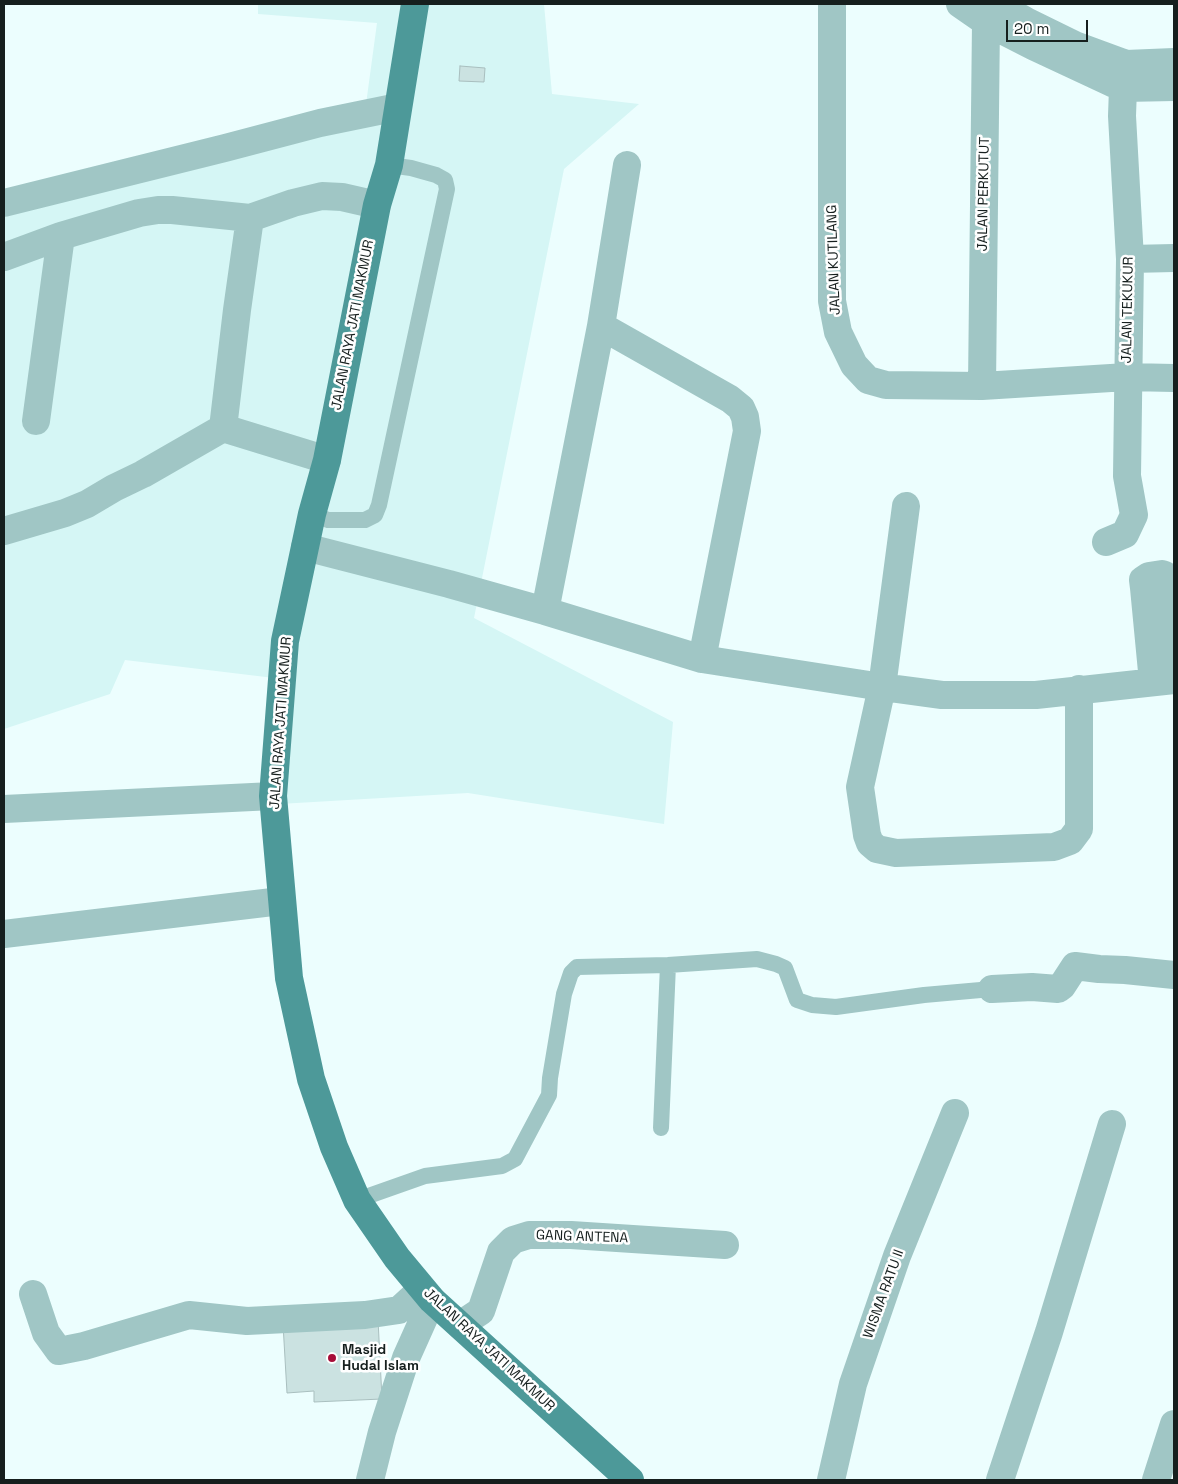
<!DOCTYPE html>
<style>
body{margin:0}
#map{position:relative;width:1178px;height:1484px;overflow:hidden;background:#ecfefe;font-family:"Space Grotesk",sans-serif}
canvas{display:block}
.frame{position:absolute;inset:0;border:5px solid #161f1e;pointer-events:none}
.scale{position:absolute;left:1006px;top:20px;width:82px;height:22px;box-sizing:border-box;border:2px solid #161f1e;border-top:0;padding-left:6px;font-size:15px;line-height:18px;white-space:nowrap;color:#161f1e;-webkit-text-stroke:4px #fff;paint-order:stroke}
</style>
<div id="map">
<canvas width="1178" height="1484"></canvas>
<div class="frame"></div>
<div class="scale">20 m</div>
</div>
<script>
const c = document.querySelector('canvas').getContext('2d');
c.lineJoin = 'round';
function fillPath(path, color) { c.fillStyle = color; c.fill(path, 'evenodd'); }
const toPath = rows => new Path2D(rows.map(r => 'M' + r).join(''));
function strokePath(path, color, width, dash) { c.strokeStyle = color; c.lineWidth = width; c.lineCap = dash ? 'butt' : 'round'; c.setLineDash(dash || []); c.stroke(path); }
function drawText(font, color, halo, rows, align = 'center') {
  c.font = font + ' "Space Grotesk",sans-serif'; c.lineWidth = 5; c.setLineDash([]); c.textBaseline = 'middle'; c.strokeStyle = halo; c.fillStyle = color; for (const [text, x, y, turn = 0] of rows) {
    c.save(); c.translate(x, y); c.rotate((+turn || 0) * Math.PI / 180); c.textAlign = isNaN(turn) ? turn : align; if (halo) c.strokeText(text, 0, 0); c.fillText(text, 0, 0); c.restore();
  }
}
const built = toPath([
 [258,4,544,4,552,94,639,104,564,169,474,618,673,722,664,824,468,793,262,805,274,678,125,660,110,694,4,729,4,217,364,119,377,23,258,14]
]);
const building = toPath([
 [460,66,485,68,484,82,459,81,460,66],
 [378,1319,382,1399,314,1402,314,1391,287,1393,283,1324,378,1319]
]);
const lane = toPath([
 [312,514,328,520,365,520,375,515,379,505,447,189,445,180,436,175,411,168,389,165],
 [661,1128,668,965],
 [357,1200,425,1176,502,1166,515,1159,549,1095,550,1078,564,994,571,973,577,967,668,965,757,959,776,964,785,968,797,1000,812,1005,836,1007,924,995,992,989]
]);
const street = toPath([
 [832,4,832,301,838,332,854,365,868,380,886,385,982,386,1127,377,1174,378],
 [960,4,986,22,1033,46,1123,88,1174,87],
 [996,4,1026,21,1077,46,1126,64,1174,62],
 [4,203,225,148,320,123,398,107],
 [4,257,61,236,139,213,158,210,172,210,250,218,293,203,322,196,342,197,377,205],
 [1130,259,1174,258],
 [601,326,730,399,741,408,745,417,747,431,702,659],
 [982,386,986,22,997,4],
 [36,421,61,236],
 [223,428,237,310,250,218],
 [906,506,882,687,860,787,867,835,870,843,877,849,896,853,1054,847,1070,841,1079,829,1079,689],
 [4,531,65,513,87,504,114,488,143,474,223,428,327,460],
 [1106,542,1125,534,1134,515,1127,476,1130,259,1122,116,1123,88,1126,64],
 [305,547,449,584,545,611,702,659,882,687,942,695,1036,695,1174,680],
 [545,611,601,326,627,165],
 [1153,682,1144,588,1143,580,1149,576,1162,574,1165,575,1167,579,1174,669],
 [4,809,273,796],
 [4,934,281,901],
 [992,989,1032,987,1058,989,1062,986,1075,966,1099,969,1125,970,1174,975],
 [33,1294,46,1333,59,1351,84,1346,189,1315,247,1321,365,1315,399,1310,422,1289],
 [460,1325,481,1311,501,1252,513,1240,529,1235,571,1235,725,1245],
 [370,1480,382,1432,406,1358,432,1300],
 [831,1480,853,1384,897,1256,955,1113],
 [1000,1480,1049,1332,1112,1124],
 [1156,1480,1174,1424]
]);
const primary = toPath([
 [415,4,389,165,377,205,327,460,312,514,285,641,273,796,289,978,311,1079,334,1147,357,1200,397,1258,432,1300,630,1480]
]);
const markers = [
 [332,1358,5,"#a70e39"]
];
const streetNames = [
 ["JALAN PERKUTUT",984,194,-89],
 ["JALAN KUTILANG",834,260,-92],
 ["JALAN TEKUKUR",1128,310,-89],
 ["JALAN RAYA JATI MAKMUR",353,325,-79],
 ["JALAN RAYA JATI MAKMUR",281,723,-86],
 ["GANG ANTENA",582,1237,2],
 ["WISMA RATU II",884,1294,-70],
 ["JALAN RAYA JATI MAKMUR",489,1350,43]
];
const poiNames = [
 ["Masjid",342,1350],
 ["Hudal Islam",342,1366]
];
fillPath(built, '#d5f6f5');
fillPath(building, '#cbe2e1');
strokePath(building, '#a9bfbf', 1);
strokePath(lane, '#a0c6c5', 16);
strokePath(street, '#a0c6c5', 28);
strokePath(primary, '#4d9999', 28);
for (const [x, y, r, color] of markers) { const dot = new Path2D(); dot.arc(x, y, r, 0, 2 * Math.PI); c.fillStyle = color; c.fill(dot); strokePath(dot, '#fff', 2); }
drawText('14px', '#161f1e', '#fff', streetNames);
drawText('bold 14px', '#161f1e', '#fff', poiNames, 'left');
</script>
